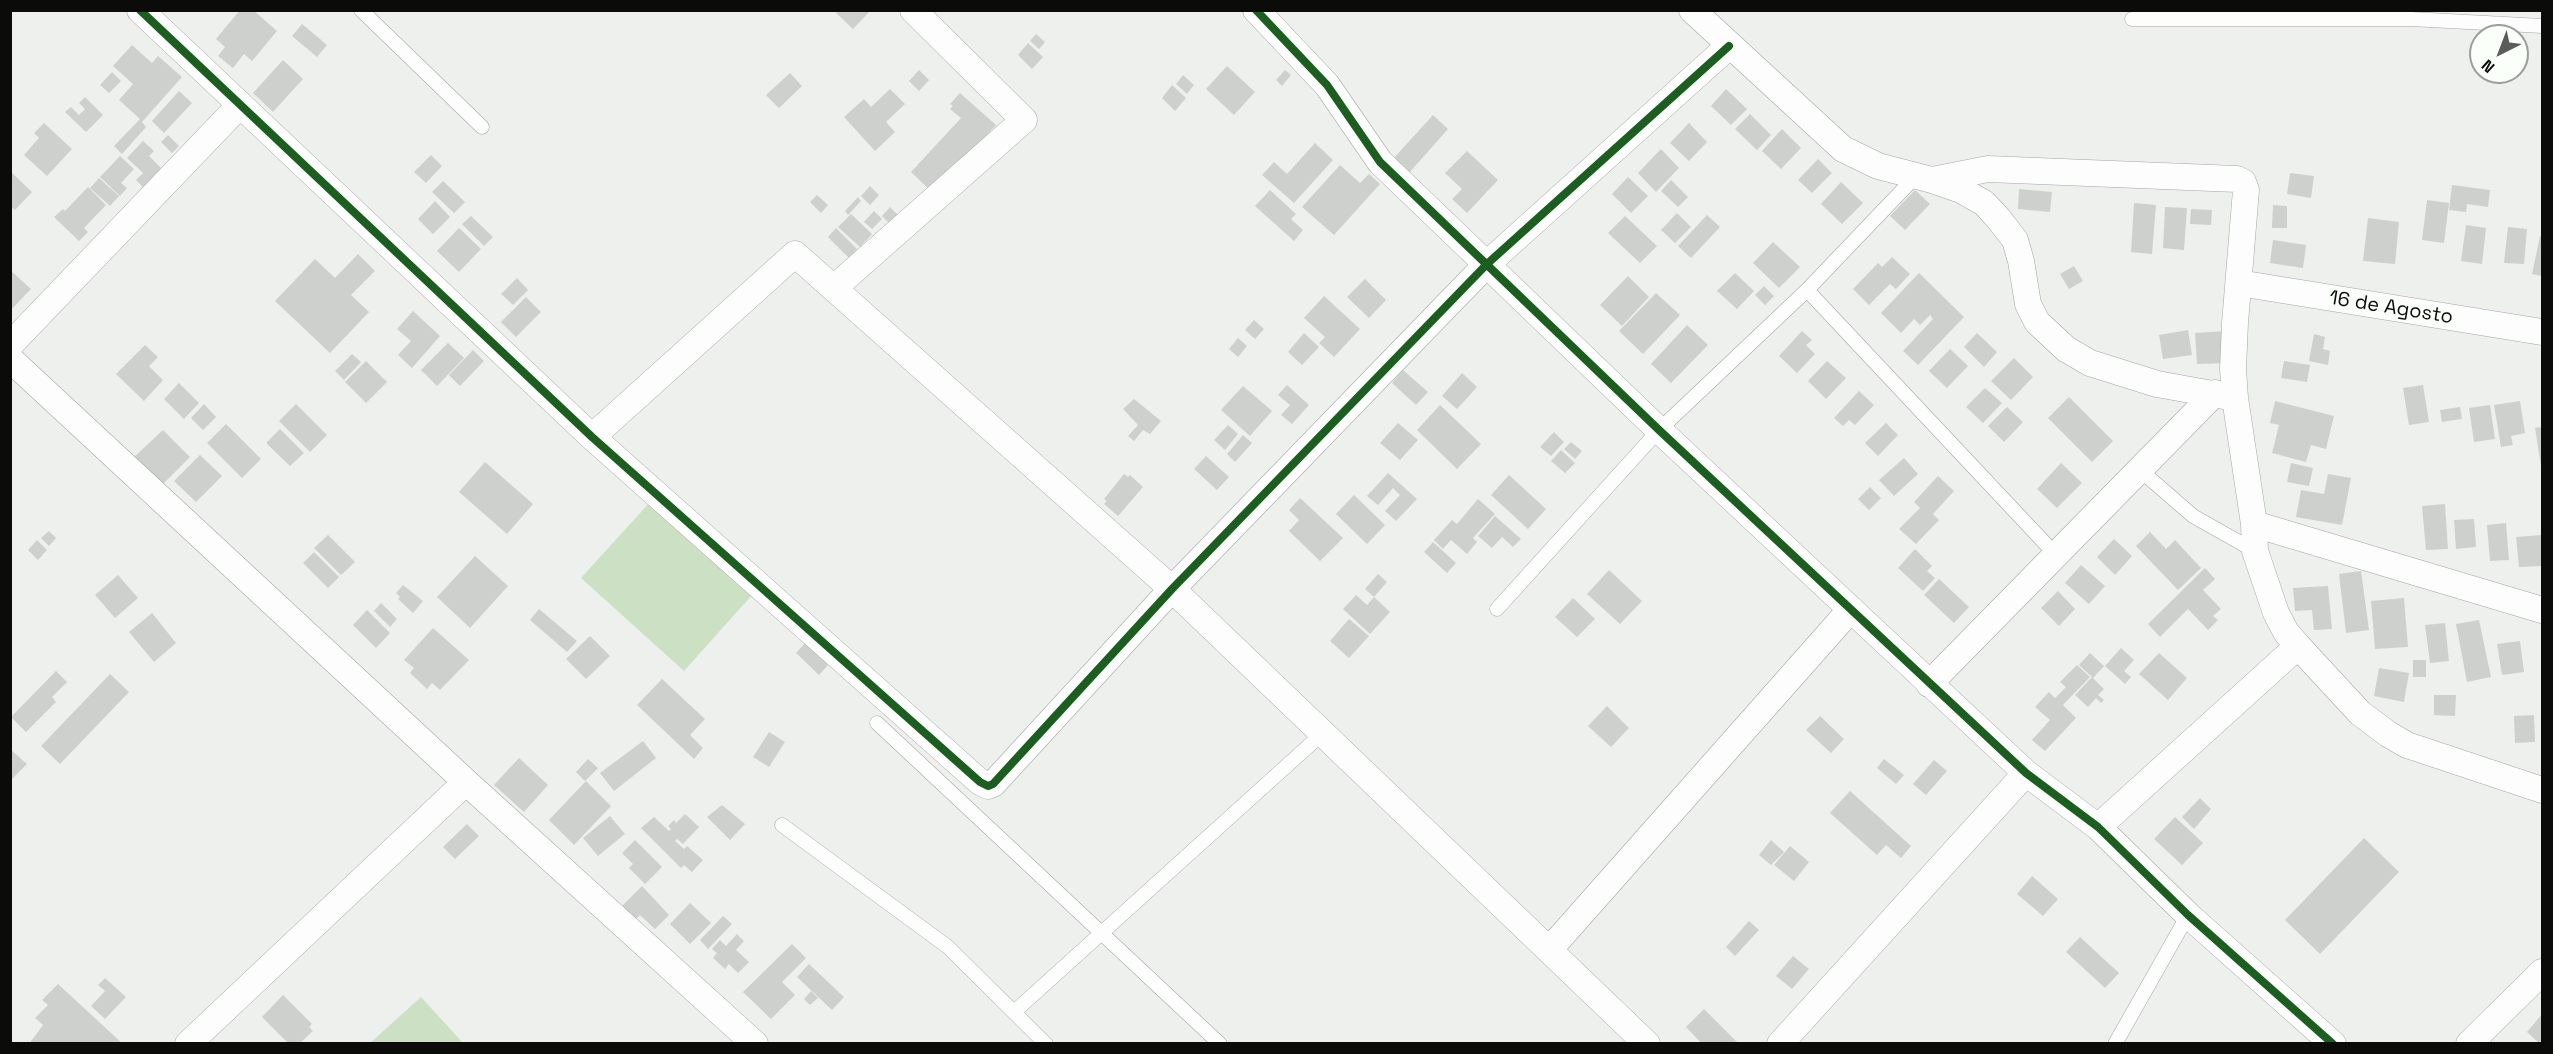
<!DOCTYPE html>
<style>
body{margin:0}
#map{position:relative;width:2553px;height:1054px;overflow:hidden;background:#eef0ed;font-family:"Space Grotesk",sans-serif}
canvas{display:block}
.frame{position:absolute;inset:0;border:12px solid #0b0c0a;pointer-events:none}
.north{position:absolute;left:2469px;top:24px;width:60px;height:60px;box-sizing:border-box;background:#fafff9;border:2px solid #9a9e99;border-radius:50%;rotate:222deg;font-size:16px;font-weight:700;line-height:24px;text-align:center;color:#0b0c0a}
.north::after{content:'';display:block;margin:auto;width:21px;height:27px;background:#5a5c59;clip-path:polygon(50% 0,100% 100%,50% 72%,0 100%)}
</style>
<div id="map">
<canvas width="2553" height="1054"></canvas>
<div class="frame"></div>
<div class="north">N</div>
</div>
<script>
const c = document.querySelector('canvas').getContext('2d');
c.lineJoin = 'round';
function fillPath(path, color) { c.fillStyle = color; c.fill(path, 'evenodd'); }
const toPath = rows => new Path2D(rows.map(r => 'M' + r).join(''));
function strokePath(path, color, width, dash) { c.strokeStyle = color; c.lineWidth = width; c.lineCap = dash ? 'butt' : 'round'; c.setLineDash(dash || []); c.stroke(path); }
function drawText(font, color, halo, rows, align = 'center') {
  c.font = font + ' "Space Grotesk",sans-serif'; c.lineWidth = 4.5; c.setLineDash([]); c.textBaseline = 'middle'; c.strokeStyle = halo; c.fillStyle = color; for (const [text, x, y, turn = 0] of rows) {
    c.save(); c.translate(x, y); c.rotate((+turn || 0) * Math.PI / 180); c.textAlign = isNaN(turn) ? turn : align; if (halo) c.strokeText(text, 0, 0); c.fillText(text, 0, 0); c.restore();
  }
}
const green = toPath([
 [651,501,753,594,684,671,581,578],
 [421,997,463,1043,370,1043]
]);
const building = toPath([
 [240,10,253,10,277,31,252,61,244,54,233,68,218,56,225,47,216,39],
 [839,10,871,10,853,29,836,13],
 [302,24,327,45,317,57,292,36],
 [1036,34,1045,42,1039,49,1030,41],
 [1028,43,1043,57,1032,69,1018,55],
 [132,45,152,63,158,56,182,77,142,122,146,127,122,154,114,146,140,119,119,100,133,84,113,66],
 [283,60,303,79,273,112,253,93],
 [1227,66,1255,92,1234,115,1206,89],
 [919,70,929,80,919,91,909,81],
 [1285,70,1291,75,1282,86,1276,80],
 [112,72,121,81,109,93,100,85],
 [790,73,802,86,779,108,766,95],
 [1183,75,1194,85,1187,94,1176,84],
 [1172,85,1186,98,1175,111,1162,98],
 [890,89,905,104,886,122,895,132,875,151,844,117,864,99,871,107],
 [1726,89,1747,109,1731,125,1711,106],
 [179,91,192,103,164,133,152,121],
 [960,93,996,125,933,193,911,172,961,118,950,109,953,106,950,104],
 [85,97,103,115,86,132,65,112,71,107,79,115,85,109,79,103],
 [1750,114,1771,135,1757,150,1735,129],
 [1433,115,1448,129,1409,173,1393,159],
 [44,123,72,149,47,176,24,155,39,138,34,133],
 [1689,123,1707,142,1689,161,1670,143],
 [1782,129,1801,148,1781,169,1762,151],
 [168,135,179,146,172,153,161,142],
 [143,141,154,151,149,156,163,170,145,189,136,180,143,173,127,158],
 [1315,143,1333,160,1294,203,1262,175,1274,162,1287,174],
 [1661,149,1679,168,1656,192,1638,173],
 [1467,151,1498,180,1467,213,1452,199,1462,189,1445,173],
 [431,155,442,166,426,183,414,172],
 [120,156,134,169,121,183,127,188,120,196,100,177],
 [1818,159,1832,173,1812,193,1798,180],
 [1340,165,1360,183,1369,174,1380,184,1334,235,1302,207],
 [10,171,32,192,15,210,10,206],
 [2290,173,2314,176,2311,198,2287,194],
 [1628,177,1648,196,1631,213,1612,194],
 [99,178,119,196,110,206,90,188],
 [1671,180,1688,197,1678,207,1661,191],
 [443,181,465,202,454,213,432,192],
 [1841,182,1863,203,1842,224,1821,204],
 [2452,185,2490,190,2488,207,2467,204,2466,212,2449,210],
 [870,186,879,195,870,205,861,196],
 [88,187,106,205,84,228,88,232,79,241,54,217,63,209,65,211],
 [2019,189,2052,192,2050,212,2018,209],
 [1270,190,1296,214,1291,219,1303,230,1294,241,1255,206],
 [1915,190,1930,204,1905,230,1890,216],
 [817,195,828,205,821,213,810,202],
 [858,197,861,201,848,215,845,211],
 [2427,200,2449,203,2444,243,2422,240],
 [435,201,450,217,433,234,418,219],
 [2134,203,2156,205,2152,254,2131,252],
 [2273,205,2287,206,2287,228,2272,228],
 [890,207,899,216,890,224,882,216],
 [2165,207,2187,208,2184,250,2163,248],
 [2191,209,2212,210,2211,225,2190,224],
 [874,211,882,219,872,229,864,222],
 [1677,213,1691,227,1675,243,1661,230],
 [851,214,872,234,860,247,838,227],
 [1707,215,1720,227,1691,258,1678,246],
 [471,216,493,237,484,246,462,224],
 [1625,216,1657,246,1640,263,1608,233],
 [2368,218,2399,222,2395,264,2363,261],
 [2466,225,2486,228,2482,264,2461,261],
 [2508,227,2527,229,2524,264,2504,263],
 [459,228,481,249,459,272,437,251],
 [836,228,857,249,849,258,828,237],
 [2540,236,2542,237,2542,276,2532,274],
 [2273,240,2306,245,2303,268,2270,263],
 [1773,242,1800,267,1779,288,1753,263],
 [358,254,375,271,351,295,369,312,330,353,275,301,315,259,335,278],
 [1892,257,1910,274,1896,289,1890,284,1869,305,1853,289,1878,263,1882,267],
 [2074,266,2083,281,2069,289,2060,274],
 [10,270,31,289,10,311],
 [1735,273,1754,291,1737,309,1717,291],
 [1919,273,1964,317,1918,365,1903,351,1933,319,1930,315,1920,325,1914,319,1901,333,1881,313],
 [1628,276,1649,297,1622,326,1600,305],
 [517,278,528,290,513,305,501,294],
 [1365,279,1386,300,1369,318,1347,297],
 [1764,286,1774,296,1765,305,1755,295],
 [1656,293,1680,315,1643,354,1619,331],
 [1324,296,1360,329,1334,357,1319,343,1325,337,1304,318],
 [526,297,541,312,516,337,501,322],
 [413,311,440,336,412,368,398,355,411,341,397,329],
 [1254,320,1264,329,1255,339,1245,330],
 [1687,325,1708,345,1671,383,1651,364],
 [2188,330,2192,355,2163,359,2159,335],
 [1802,331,1812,340,1806,345,1815,354,1797,373,1779,356],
 [2227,331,2229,363,2197,364,2195,333],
 [1304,333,1319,347,1302,365,1288,352],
 [1977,333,1997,352,1984,367,1964,347],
 [2314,334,2325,337,2323,349,2330,351,2328,365,2309,361],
 [1238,338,1247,346,1238,357,1229,349],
 [448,343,464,358,437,386,421,370],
 [145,345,158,357,149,366,163,380,144,401,116,374],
 [1950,349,1968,366,1947,388,1929,371],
 [473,350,484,361,460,386,449,375],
 [352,354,361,362,344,380,335,371],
 [2014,358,2033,377,2011,400,1991,381],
 [366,361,387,382,366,403,345,382],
 [1827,361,1846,378,1826,399,1808,381],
 [2284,361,2310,365,2307,382,2281,378],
 [1403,370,1428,392,1416,405,1392,383],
 [1462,373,1477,387,1457,409,1442,396],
 [179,383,199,403,184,419,164,399],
 [1287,385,1309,405,1292,424,1281,415,1290,405,1278,395],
 [2423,385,2429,422,2409,425,2403,388],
 [1243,386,1272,411,1250,436,1221,410],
 [1985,388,2002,403,1983,423,1966,407],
 [1859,391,1874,405,1855,425,1849,420,1843,426,1834,418],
 [2069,397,2113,441,2092,462,2048,418],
 [1134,399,1161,421,1150,434,1143,430,1134,441,1128,436,1138,425,1123,409],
 [2275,401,2334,416,2326,449,2311,445,2306,462,2272,453,2279,425,2270,423],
 [2520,401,2525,433,2511,436,2513,445,2501,447,2494,405],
 [204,404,216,417,203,430,191,418],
 [296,404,327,435,310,452,279,421],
 [1440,405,1481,444,1457,469,1417,430],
 [2490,405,2495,439,2474,442,2469,408],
 [2007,407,2023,422,2004,442,1988,426],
 [2460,407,2462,419,2442,422,2440,410],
 [1398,423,1418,440,1400,460,1380,443],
 [1886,423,1898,435,1878,456,1865,443],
 [226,424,261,459,242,478,207,443],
 [1228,425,1238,434,1225,450,1214,440],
 [2542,427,2542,466,2541,466,2535,428],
 [280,429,304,453,290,466,266,443],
 [163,430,190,457,161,486,133,458],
 [1554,432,1564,442,1551,456,1540,447],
 [1243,435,1252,443,1235,462,1227,454],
 [1571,442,1582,451,1575,459,1564,449],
 [1561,450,1575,463,1565,473,1551,461],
 [200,455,222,476,196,502,174,481],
 [1206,456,1229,477,1217,490,1194,469],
 [1904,458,1918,474,1894,496,1879,480],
 [485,462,533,504,507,534,459,492],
 [2061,463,2082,483,2057,508,2037,489],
 [2291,463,2313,468,2309,486,2287,482],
 [1388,473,1417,499,1396,521,1385,511,1400,495,1393,488,1378,505,1367,496],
 [1124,474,1128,477,1130,475,1143,487,1118,516,1104,504,1107,501,1104,499],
 [2328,474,2351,478,2342,525,2296,517,2301,490,2324,494],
 [1509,475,1546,509,1528,529,1491,495],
 [1938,476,1954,491,1933,514,1939,520,1916,544,1899,529,1920,508,1914,502],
 [1870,487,1881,498,1869,510,1858,499],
 [1354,495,1385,525,1367,544,1336,514],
 [1300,498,1343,538,1320,561,1289,531,1299,520,1289,510],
 [1478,499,1495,514,1473,538,1477,542,1467,554,1451,540,1443,549,1434,540,1452,520,1457,524],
 [2445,504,2448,549,2426,550,2422,506],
 [1495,516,1521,539,1513,547,1502,537,1492,548,1478,536],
 [2474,519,2476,547,2456,549,2454,520],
 [2506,523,2509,560,2490,561,2487,525],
 [49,531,56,538,49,546,41,538],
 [2150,532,2166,549,2175,540,2201,568,2178,590,2136,546],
 [328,535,355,562,341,575,314,548],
 [2541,535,2542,566,2519,567,2516,537],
 [2114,539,2132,556,2115,575,2097,557],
 [37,540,47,550,38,560,28,550],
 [1433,542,1456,563,1447,573,1424,552],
 [1915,549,1932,566,1927,571,1935,578,1923,591,1898,568],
 [314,552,339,577,328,588,303,563],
 [475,556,508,586,470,628,437,597],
 [2081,565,2105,586,2089,604,2065,583],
 [2205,568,2215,579,2203,590,2221,609,2213,616,2218,620,2208,630,2188,609,2160,637,2148,624],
 [1609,570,1642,601,1620,624,1587,594],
 [2361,571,2369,630,2346,633,2339,574],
 [1378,574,1387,582,1374,597,1365,589],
 [118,575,138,598,115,618,95,595],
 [1939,579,1969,607,1954,623,1924,595],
 [403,585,423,601,413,613,398,599,400,597,396,593],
 [2328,586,2332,629,2314,630,2312,610,2295,611,2293,588],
 [2058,591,2075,609,2059,626,2041,608],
 [1356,595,1367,605,1374,597,1390,612,1370,634,1343,609],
 [1573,598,1595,619,1577,637,1555,617],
 [2404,598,2408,647,2375,649,2371,601],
 [381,603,397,619,390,627,374,611],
 [539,609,577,641,567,652,530,620],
 [367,610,390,633,376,648,353,625],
 [152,613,176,643,154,662,129,632],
 [1349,619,1369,636,1349,658,1330,641],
 [2479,620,2491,677,2467,682,2456,624],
 [2445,623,2449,661,2430,663,2425,625],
 [433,628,469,660,440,690,432,683,427,689,410,673,414,668,404,660],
 [590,636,610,656,586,679,566,659],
 [2520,641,2524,672,2502,675,2497,644],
 [806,642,829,664,819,675,796,653],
 [2121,648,2134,660,2124,671,2131,677,2125,684,2105,666],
 [2090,653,2104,666,2093,678,2104,689,2098,695,2104,700,2101,703,2096,698,2088,707,2075,695,2092,677,2079,665],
 [2159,653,2187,678,2168,700,2139,674],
 [2413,660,2426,660,2426,677,2413,677],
 [2077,665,2090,677,2063,705,2076,718,2045,751,2032,740,2050,720,2035,707,2049,692,2055,698,2066,687,2060,682],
 [2379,668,2409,673,2404,702,2374,696],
 [56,671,67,682,52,697,56,702,26,732,11,717],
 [110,674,129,692,60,764,41,746],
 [662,679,705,719,690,735,703,748,694,759,637,705],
 [2434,695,2456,695,2455,716,2434,715],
 [1607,706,1629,728,1611,747,1588,726],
 [2534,715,2535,742,2515,743,2514,716],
 [1820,716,1844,739,1831,753,1806,730],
 [769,732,785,742,769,767,753,757],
 [643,741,656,758,614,791,600,773],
 [10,749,27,764,10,781],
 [519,758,548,785,524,812,494,785],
 [588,759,598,768,585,781,576,772],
 [1884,759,1904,775,1896,784,1877,768],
 [1934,760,1947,771,1926,795,1913,784],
 [586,781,611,806,574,845,549,820],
 [1850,791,1911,846,1901,858,1886,845,1877,855,1830,813],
 [2200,798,2211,809,2194,829,2182,817],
 [722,805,745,824,730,840,707,817],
 [685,814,699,827,683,844,677,839,675,841,684,849,687,846,703,860,692,872,684,865,681,868,641,828,654,817,669,831,671,829,668,826,674,820,676,823],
 [610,816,625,834,598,856,583,838],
 [2175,817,2203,843,2182,865,2154,839],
 [467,824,479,836,455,859,443,847],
 [2364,838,2399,872,2320,954,2285,920],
 [635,840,662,867,645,884,629,868,633,864,622,853],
 [1771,840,1784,852,1771,865,1759,855],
 [1790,846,1809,862,1794,881,1774,865],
 [2032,876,2058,899,2043,916,2017,894],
 [642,886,669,915,655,929,640,915,635,920,621,907],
 [690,903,711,923,690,944,670,924],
 [723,916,732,924,708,949,700,940],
 [1749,921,1759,930,1735,956,1726,947],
 [737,934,744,941,736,950,749,962,738,973,729,964,725,969,713,958,717,953,712,949,720,940,726,946],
 [2080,937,2119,973,2105,988,2066,952],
 [792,944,806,958,782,982,795,995,771,1019,743,992],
 [1793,956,1809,969,1792,989,1776,976],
 [809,964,844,997,832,1010,797,977],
 [105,978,126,997,105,1019,91,1006,105,991,98,985],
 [58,984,123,1044,29,1044,43,1025,35,1018,48,1005,42,1000],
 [811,991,818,998,810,1005,804,999],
 [283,995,312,1024,309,1027,313,1031,299,1044,289,1044,262,1017],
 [1704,1009,1739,1044,1702,1044,1686,1027],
 [2542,1014,2542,1044,2540,1044,2527,1032]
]);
const lane = toPath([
 [361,10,482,127],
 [2132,19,2411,19,2542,26],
 [1807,290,2056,555],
 [2140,470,2193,516,2255,551],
 [1497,609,1659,430,1807,290,1916,176],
 [877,723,1220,1044],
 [782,825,948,947,1046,1044],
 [1014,1012,1323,733],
 [2115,1044,2188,915]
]);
const street = toPath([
 [140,10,592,437,980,782,988,786,993,784,1172,589,1487,264,1729,46],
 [1256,10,1327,85,1380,162,1659,430,2026,773,2098,827,2188,915,2333,1044],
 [1692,10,1843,149,1878,166,1932,180,1961,190,1984,203,1998,218,2015,240,2021,261,2028,304,2037,322,2066,349,2090,363,2157,384,2235,398],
 [1932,180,1988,169,2237,179,2243,182,2246,190,2235,323,2233,369,2235,398,2254,524,2255,551,2276,613,2286,632,2298,646,2360,713,2388,734,2407,745,2542,790],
 [2239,283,2542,332],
 [834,288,1024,120,913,10],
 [10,345,240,105],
 [10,359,466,782,755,1044],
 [592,437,795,254,1172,589,1647,1044],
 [2254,524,2542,610],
 [1929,684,2215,393],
 [2098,827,2298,646],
 [1550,949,1851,609],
 [188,1044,466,782],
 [1780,1044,2026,773],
 [2469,1044,2542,972]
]);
const cycleway = toPath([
 [140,10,592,437,980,782,988,786,993,784,1172,589,1487,264,1729,46],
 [1256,10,1327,85,1380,162,1659,430,2026,773,2098,827,2188,915,2333,1044]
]);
const streetNames = [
 ["16 de Agosto",2391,308,9]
];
fillPath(green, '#cce1c4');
fillPath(building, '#ced0cd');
strokePath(lane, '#a5a6a4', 15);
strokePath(street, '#a5a6a4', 27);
strokePath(lane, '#fcfdfc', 14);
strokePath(street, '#fcfdfc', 26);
strokePath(cycleway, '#1b5e20', 8);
drawText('20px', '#0b0c0a', '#fafff9', streetNames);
</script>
